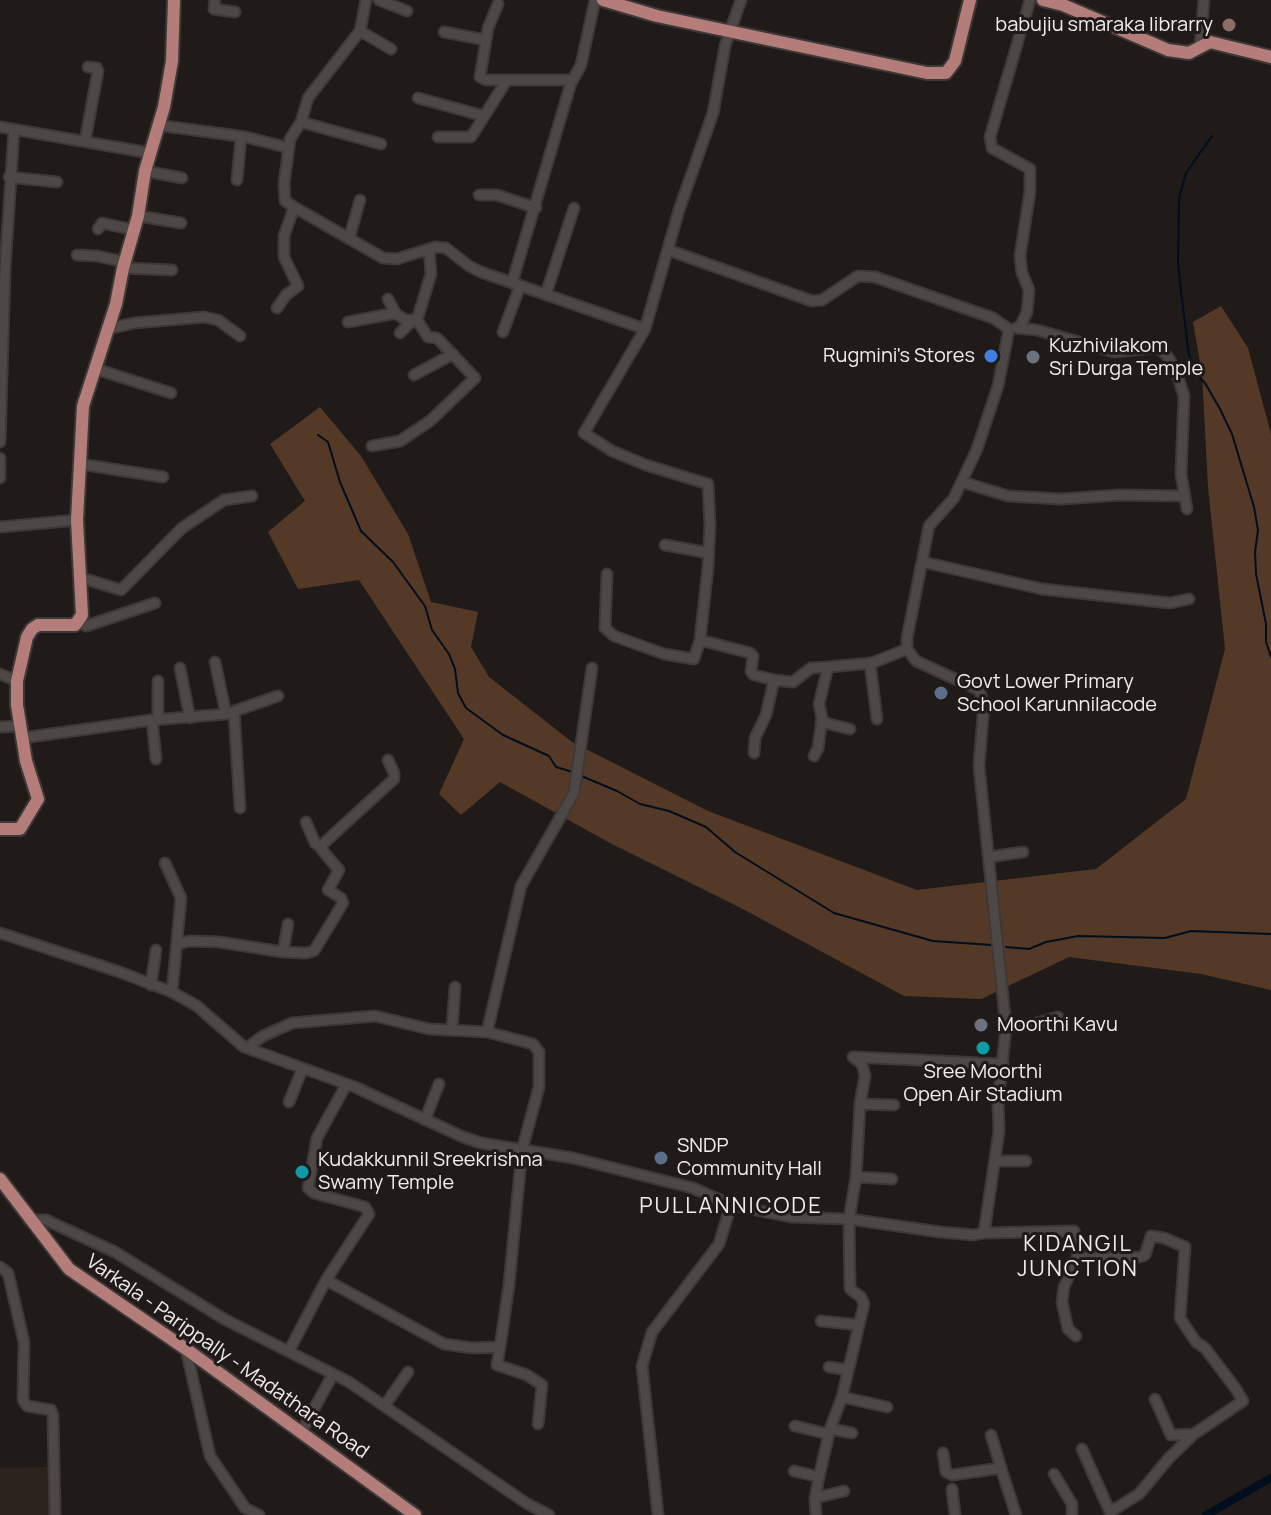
<!DOCTYPE html>
<style>
body{margin:0}
canvas{display:block;background:#201b19}
</style>
<canvas width="1271" height="1515"></canvas>
<script>
const c = document.querySelector('canvas').getContext('2d');
c.lineJoin = 'round';
function fillPath(path, color) { c.fillStyle = color; c.fill(path, 'evenodd'); }
const toPath = rows => new Path2D(rows.map(r => 'M' + r).join(''));
function strokePath(path, color, width, dash) { c.strokeStyle = color; c.lineWidth = width; c.lineCap = dash ? 'butt' : 'round'; c.setLineDash(dash || []); c.stroke(path); }
function drawText(font, color, halo, rows, align = 'center') {
  c.font = font + ' Manrope,sans-serif'; c.lineWidth = 6; c.setLineDash([]); c.textBaseline = 'middle'; c.strokeStyle = halo; c.fillStyle = color; for (const [text, x, y, turn = 0] of rows) {
    c.save(); c.translate(x, y); c.rotate((+turn || 0) * Math.PI / 180); c.textAlign = isNaN(turn) ? turn : align; if (halo) c.strokeText(text, 0, 0); c.fillText(text, 0, 0); c.restore();
  }
}
const built = toPath([
 [49,1467,51,1515,0,1515,0,1468]
]);
const green = toPath([
 [1221,306,1248,348,1271,434,1271,990,1201,974,1069,957,981,999,904,996,741,908,610,843,500,782,461,815,439,794,464,739,359,580,298,589,268,532,305,501,270,444,320,407,361,456,408,534,431,602,478,612,471,647,489,677,572,742,708,811,917,890,1096,869,1186,799,1225,649,1208,487,1202,373,1193,322]
]);
const stream = toPath([
 [1212,136,1186,173,1179,198,1178,261,1181,291,1189,355,1198,376,1205,383,1220,409,1232,434,1254,507,1258,530,1255,552,1256,574,1266,624,1266,642,1271,657],
 [318,435,328,442,340,482,361,531,393,562,425,606,432,630,449,654,455,669,458,693,466,708,503,735,549,756,556,767,573,772],
 [579,775,617,791,640,804,669,811,706,827,735,852,834,913,933,941,992,945],
 [1006,947,1029,949,1046,942,1078,936,1165,938,1191,931,1271,934]
]);
const canal = toPath([
 [1206,1515,1271,1478]
]);
const minor = toPath([
 [215,0,214,9,235,12],
 [379,0,407,11],
 [498,4,488,28,480,77,486,80,573,80],
 [360,31,391,49],
 [444,32,486,40],
 [1200,47,1204,0],
 [418,98,484,116],
 [301,122,381,144],
 [157,125,246,137,289,148],
 [0,127,150,153],
 [438,137,471,137,507,80],
 [85,141,98,71,97,68,88,67],
 [145,171,182,178],
 [9,177,57,182],
 [237,180,241,137],
 [479,195,497,195,536,208],
 [294,207,383,258,397,259,435,247,446,248,469,266,481,272,645,329],
 [138,216,181,223],
 [98,229,102,223,134,230],
 [349,239,360,200],
 [77,255,97,256,125,262],
 [123,268,172,270],
 [512,283,571,83,581,65,595,0],
 [546,294,574,208],
 [388,299,396,314,406,320,417,320],
 [277,308,286,295,298,286,284,257,284,236,294,207,285,201,284,184,290,139,301,122,308,98,360,31,366,0],
 [348,322,396,313],
 [1020,327,1027,312,1029,290,1022,273,1020,256,1030,192,1030,169,992,148,990,137,1030,0],
 [1016,328,1037,330,1114,352,1153,348,1161,350,1168,357,1176,371,1184,396,1181,474,1187,509],
 [107,329,134,323,204,317,218,320,240,336],
 [503,332,520,286],
 [400,333,412,321],
 [96,369,171,393],
 [414,375,453,354],
 [0,442,5,269,14,130],
 [372,446,400,441,430,421,475,378,437,338,428,337,417,320,431,274,429,249],
 [0,458,0,478],
 [80,464,163,477],
 [962,482,1008,496,1061,499,1120,495,1184,496],
 [0,527,77,520],
 [665,545,709,553],
 [923,562,1042,589,1170,603,1189,599],
 [607,574,605,628,614,636,664,654,694,659,700,640,708,567,710,525,708,484,646,465,612,451,584,433,645,329,679,210,713,113,725,46,741,0],
 [79,577,121,590,182,528,224,500,252,496],
 [80,622,86,626,155,603],
 [700,640,750,653,753,656,751,672,754,675,774,680,793,682,811,668,828,667],
 [215,662,226,714],
 [870,663,877,719],
 [180,668,190,718],
 [0,674,17,681],
 [158,681,158,720],
 [234,712,240,808],
 [152,720,156,759],
 [821,722,850,729],
 [0,727,20,726],
 [22,738,152,720,226,714,278,696],
 [754,753,755,738,766,715,774,680],
 [814,756,818,748,822,718,819,704,828,667,872,663,907,649],
 [306,822,315,843,322,848],
 [989,857,1023,852],
 [165,863,181,898,172,992],
 [0,933,117,971,172,992,197,1006,244,1047,355,1087,463,1137,481,1143,573,1158,693,1188,731,1205,791,1217,849,1219,940,1232,974,1235,984,1233,999,1131,998,1102,1006,1027,979,766,984,703,979,690,916,661,907,649,907,638,929,526,954,498,977,449,998,386,1009,329,993,318,875,277,858,276,822,300,812,301,668,250],
 [178,944,190,941,219,942,283,952,306,953,314,951,343,903,341,898,328,890,339,870,322,850,323,844,394,779,394,773,388,760],
 [283,952,288,924],
 [151,985,156,950],
 [1006,1027,1030,1025,1058,1017],
 [452,1030,455,987],
 [487,1032,521,886,574,793,592,668],
 [247,1048,263,1036,292,1023,375,1016,429,1029,487,1032,533,1044,539,1052,539,1087,522,1150,509,1285,500,1347,473,1348,444,1344,326,1280],
 [289,1102,302,1070],
 [860,1104,894,1105],
 [425,1120,439,1084],
 [996,1161,1026,1161],
 [856,1177,892,1179],
 [29,1220,46,1220,115,1252,224,1319,349,1382,526,1503,549,1515],
 [984,1233,1074,1231,1078,1255,1064,1287,1062,1302,1068,1329,1076,1336],
 [1078,1255,1082,1258,1140,1257,1145,1255,1151,1236,1164,1238,1185,1247,1180,1318,1196,1342,1205,1348,1236,1389,1243,1401,1194,1434,1171,1435,1155,1399],
 [0,1267,8,1273,24,1342,23,1400,27,1406,51,1410,53,1416,55,1515],
 [821,1321,859,1325],
 [500,1347,497,1365,527,1375,542,1385,538,1424],
 [186,1349,210,1456,245,1508,259,1515],
 [289,1351,326,1280,369,1214,365,1207,314,1193,308,1188,317,1138,346,1085],
 [829,1367,848,1370],
 [842,1397,887,1407],
 [385,1405,408,1372],
 [795,1426,828,1434],
 [301,1433,333,1374],
 [852,1433,830,1429,842,1397,864,1304,861,1297,850,1289,849,1219,856,1177,860,1104,865,1076,862,1064,853,1057,1003,1064],
 [991,1435,1001,1468],
 [1082,1449,1110,1512,1139,1494,1169,1458,1194,1434],
 [943,1453,946,1472,952,1475,1001,1468,1016,1515],
 [794,1471,819,1477,830,1429],
 [1054,1474,1072,1504,1072,1515],
 [952,1489,955,1515],
 [815,1498,844,1491],
 [658,1515,642,1366,652,1332,719,1244,731,1205],
 [816,1515,815,1498,819,1477]
]);
const major = toPath([
 [603,0,657,16,927,73,946,73,955,61,970,0],
 [1043,0,1063,5,1168,50,1189,53,1210,42,1271,57],
 [0,829,20,829,38,799,26,761,17,705,17,681,27,637,32,629,38,625,75,625,82,615,77,520,83,406,116,304,123,268,138,216,145,171,164,107,172,61,174,0],
 [0,1179,69,1269,186,1349,415,1515]
]);
const markers = [
 [1229,25,8,"#8d6e63"],
 [991,356,8,"#3f7fe0"],
 [1033,357,8,"#6b7280"],
 [941,693,8,"#5c6f8a"],
 [981,1025,8,"#6b7280"],
 [983,1048,8,"#0f9aa8"],
 [661,1158,8,"#5c6f8a"],
 [302,1172,8,"#0f9aa8"]
];
const poiNames = [
 ["babujiu smaraka librarry",1213,25,"right"],
 ["Kuzhivilakom",1049,346],
 ["Sri Durga Temple",1049,369],
 ["Rugmini's Stores",975,356,"right"],
 ["Govt Lower Primary",957,682],
 ["School Karunnilacode",957,705],
 ["Moorthi Kavu",997,1025],
 ["Sree Moorthi",983,1072,"center"],
 ["Open Air Stadium",983,1095,"center"],
 ["SNDP",677,1146],
 ["Community Hall",677,1169],
 ["Kudakkunnil Sreekrishna",318,1160],
 ["Swamy Temple",318,1183]
];
const streetNames = [
 ["Varkala - Parippally - Madathara Road",227,1357,35]
];
const neighbourhoodNames = [
 ["PULLANNICODE",731,1207],
 ["KIDANGIL",1078,1245],
 ["JUNCTION",1078,1270]
];
fillPath(built, '#2c231c');
fillPath(green, '#543927');
strokePath(stream, '#000e1d', 2);
strokePath(canal, '#000e1d', 8);
strokePath(minor, '#3d3938', 13);
strokePath(major, '#3d3938', 16);
strokePath(minor, '#4d4845', 9);
strokePath(major, '#b47d79', 12);
for (const [x, y, r, color] of markers) { const dot = new Path2D(); dot.arc(x, y, r, 0, 2 * Math.PI); c.fillStyle = color; c.fill(dot); strokePath(dot, '#201b19', 3); }
drawText('20px', '#f0edeb', '#201b19', poiNames, 'left');
drawText('20px', '#f0edeb', '#201b19', streetNames);
c.letterSpacing = '2px';
drawText('22px', '#f0edeb', '#201b19', neighbourhoodNames);
c.letterSpacing = '0px';
</script>
